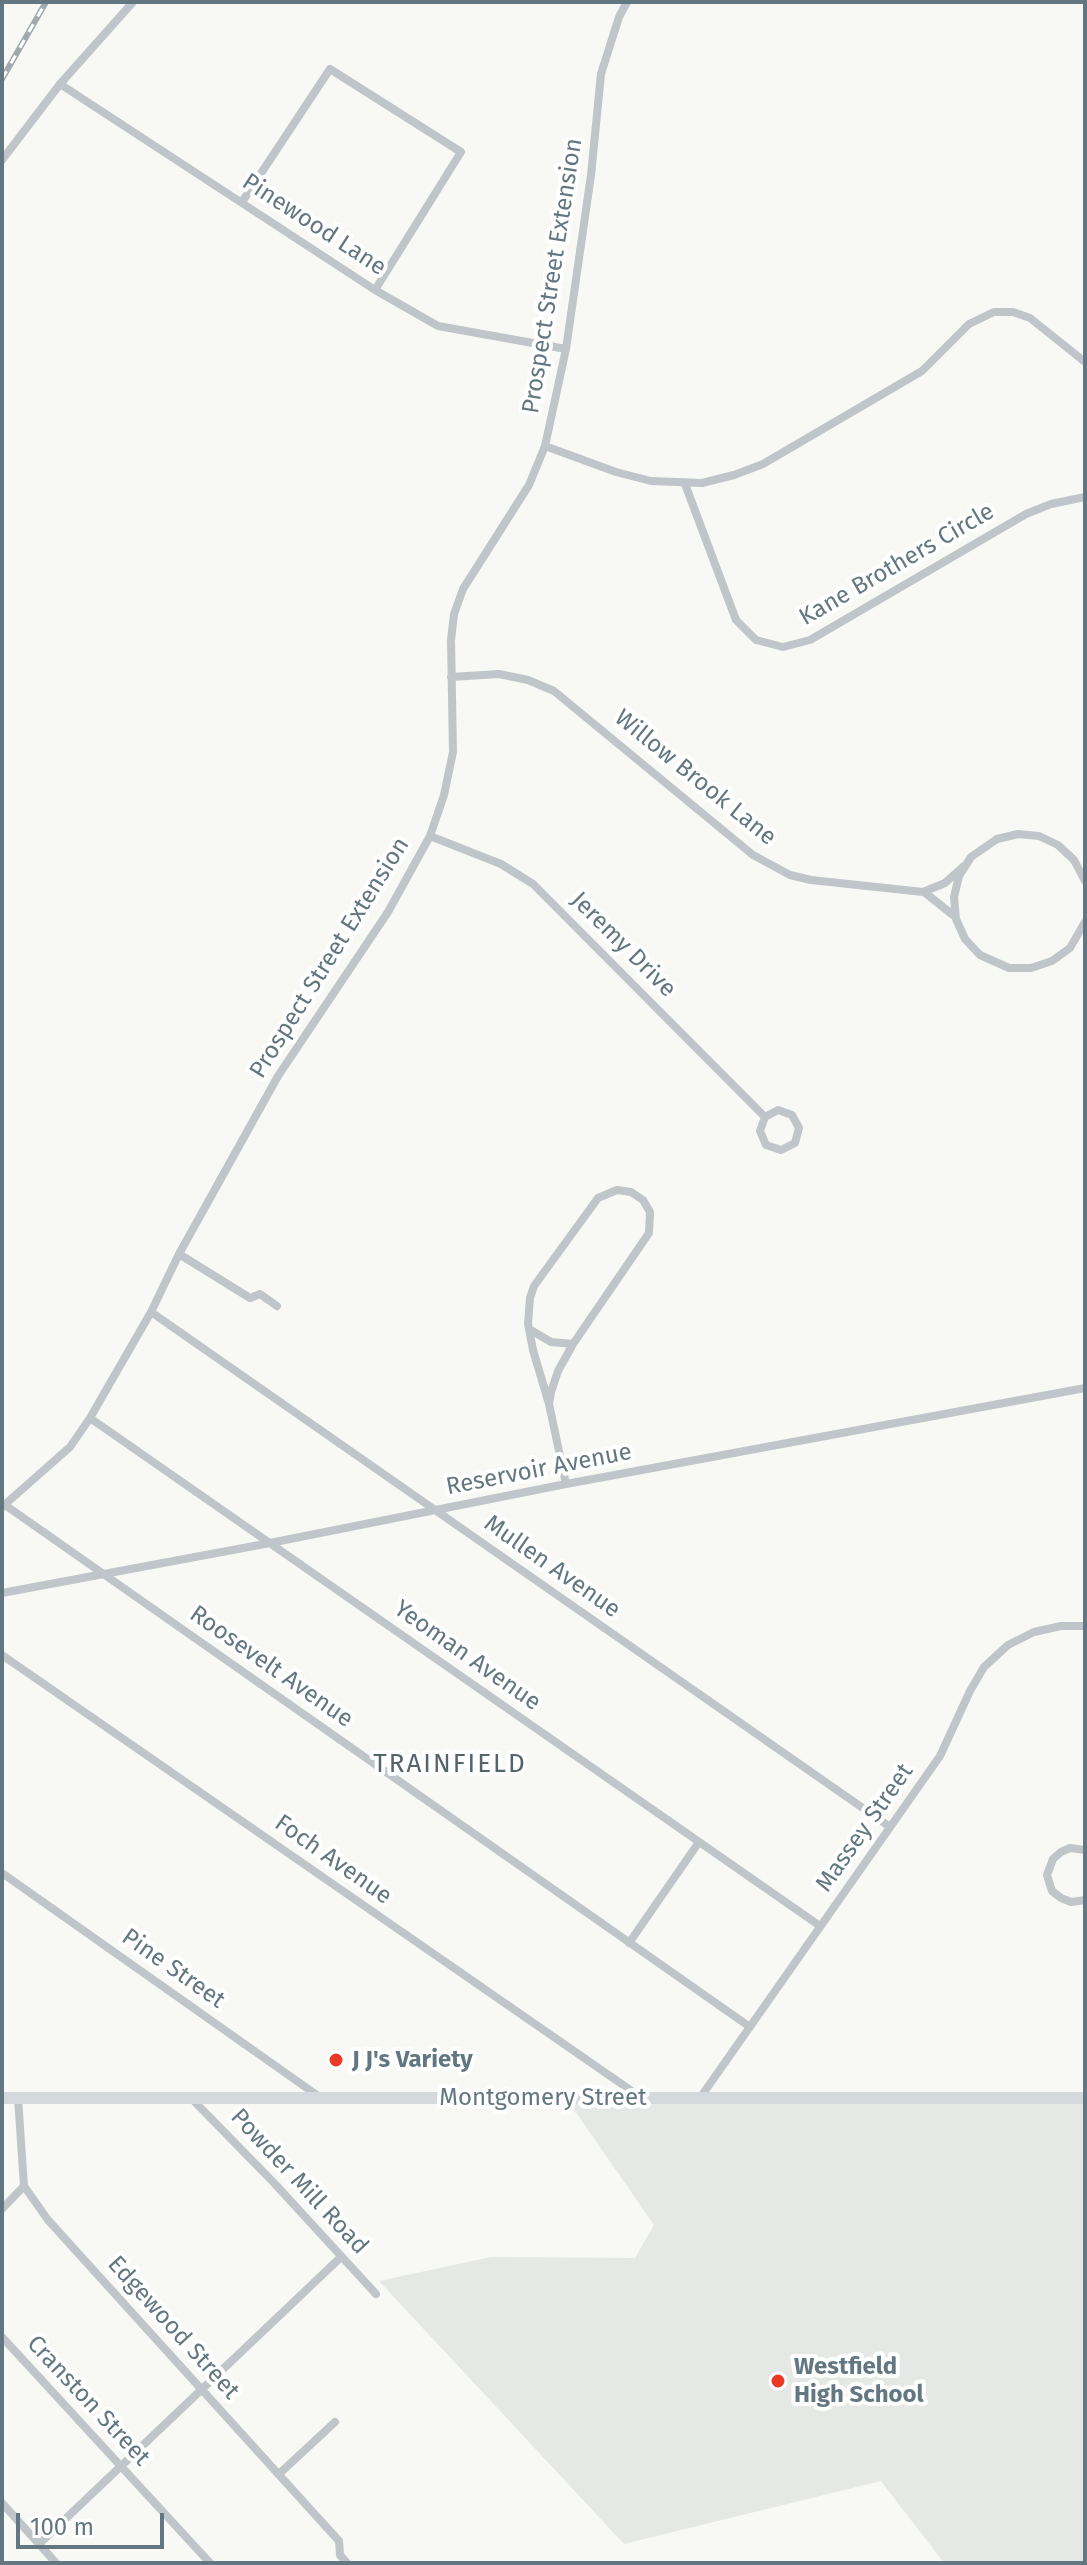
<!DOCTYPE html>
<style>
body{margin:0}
#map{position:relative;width:1087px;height:2565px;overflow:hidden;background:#f8f8f5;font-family:"Fira Sans",sans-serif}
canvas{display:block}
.frame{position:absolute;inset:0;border:4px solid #627781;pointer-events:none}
.scale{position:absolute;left:16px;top:2513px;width:148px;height:36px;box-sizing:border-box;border:4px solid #627781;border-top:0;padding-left:10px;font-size:24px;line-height:28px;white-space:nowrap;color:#627781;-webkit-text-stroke:6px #fff;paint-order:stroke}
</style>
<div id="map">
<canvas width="1087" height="2565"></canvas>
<div class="frame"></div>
<div class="scale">100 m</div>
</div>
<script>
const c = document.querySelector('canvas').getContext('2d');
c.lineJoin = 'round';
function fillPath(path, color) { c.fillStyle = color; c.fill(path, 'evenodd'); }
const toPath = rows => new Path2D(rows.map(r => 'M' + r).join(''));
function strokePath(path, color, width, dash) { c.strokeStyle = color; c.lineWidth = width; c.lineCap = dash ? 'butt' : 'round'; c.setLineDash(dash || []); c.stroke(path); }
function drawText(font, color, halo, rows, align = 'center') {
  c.font = font + ' "Fira Sans",sans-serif'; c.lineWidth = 8; c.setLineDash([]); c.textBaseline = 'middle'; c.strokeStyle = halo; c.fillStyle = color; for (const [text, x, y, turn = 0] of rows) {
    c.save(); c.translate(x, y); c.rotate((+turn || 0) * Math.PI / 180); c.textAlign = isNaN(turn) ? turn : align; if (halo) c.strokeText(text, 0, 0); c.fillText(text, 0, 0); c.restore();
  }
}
const built = toPath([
 [566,2098,1085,2098,1085,2563,944,2563,881,2481,624,2544,379,2281,491,2257,635,2258,654,2225]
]);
const street = toPath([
 [60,84,375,290,438,326,566,349],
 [2,160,60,84,133,2],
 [242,202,330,69,461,152,375,290],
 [545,446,616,472,651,481,702,483,734,475,763,464,922,371,969,324,994,312,1013,312,1030,318,1085,362],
 [685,484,736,620,756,640,783,647,810,640,1026,514,1051,504,1085,497],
 [451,677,499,674,528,680,554,691,753,855,790,875,811,880,923,892,945,883,964,866],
 [430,836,501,864,533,884,765,1117,778,1110,792,1115,799,1128,795,1143,781,1150,766,1145,760,1131,765,1117],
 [1085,881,1074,860,1058,845,1039,836,1018,834,997,839,971,857,959,876,954,897,956,919,965,939,980,955,1009,968,1031,968,1052,961,1070,948,1085,922],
 [924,892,953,915],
 [179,1254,250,1298,260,1294,277,1306],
 [151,1312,890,1827],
 [529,1329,551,1342,573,1344],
 [549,1404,533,1350,528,1324,530,1298,534,1286,598,1198,617,1190,631,1192,643,1200,650,1212,649,1233,573,1344,558,1371,551,1392,549,1404,566,1484],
 [90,1418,820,1926],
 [5,1505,750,2027],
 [2,1507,70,1447,90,1418,151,1312,179,1254,278,1076,388,912,430,836,444,795,453,752,451,640,454,614,463,589,529,485,545,446,566,349,591,175,601,74,619,17,627,2],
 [2,1593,270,1543,566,1484,1085,1388],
 [2,1655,639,2096],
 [1085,1850,1070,1848,1061,1852,1053,1859,1047,1875,1052,1891,1061,1898,1071,1902,1085,1900],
 [2,1873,321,2098],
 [629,1943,699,1842],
 [18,2098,24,2186,48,2220,339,2541,340,2555,347,2563],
 [700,2098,940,1756,970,1691,984,1667,1008,1645,1034,1632,1061,1626,1085,1626],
 [192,2099,275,2184,376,2294],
 [2,2209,24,2186],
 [2,2337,210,2563],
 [279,2474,335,2422],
 [2,2503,56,2563],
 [39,2544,341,2257]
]);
const secondary = toPath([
 [2,2098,1085,2098]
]);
const rail = toPath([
 [2,79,46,2]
]);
const markers = [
 [336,2060,8,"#e93b24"],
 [778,2381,8,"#e93b24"]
];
const streetNames = [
 ["Pinewood Lane",314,225,33],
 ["Prospect Street Extension",553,276,-81],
 ["Kane Brothers Circle",897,565,-30],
 ["Willow Brook Lane",695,778,39],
 ["Jeremy Drive",623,945,45],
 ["Prospect Street Extension",330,958,-58],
 ["Reservoir Avenue",539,1470,-11],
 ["Mullen Avenue",552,1567,35],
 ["Yeoman Avenue",467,1656,35],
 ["Roosevelt Avenue",271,1667,35],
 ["Massey Street",865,1828,-55],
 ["Foch Avenue",333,1860,35],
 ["Pine Street",173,1969,35],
 ["Montgomery Street",543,2098],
 ["Powder Mill Road",299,2182,47],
 ["Edgewood Street",173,2328,48],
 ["Cranston Street",88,2401,47]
];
const poiNames = [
 ["J J's Variety",352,2060],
 ["Westfield",794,2367],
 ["High School",794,2395]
];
const neighbourhoodNames = [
 ["TRAINFIELD",450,1765]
];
fillPath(built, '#e6e8e6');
strokePath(street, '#bfc5c8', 8);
strokePath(secondary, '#d3d9dc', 12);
strokePath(rail, '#a0a9ae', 6);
strokePath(rail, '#fff', 3, [9]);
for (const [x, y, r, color] of markers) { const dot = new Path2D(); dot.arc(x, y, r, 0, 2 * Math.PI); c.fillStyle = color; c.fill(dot); strokePath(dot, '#fff', 3); }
drawText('24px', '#627781', '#fff', streetNames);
drawText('bold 24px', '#627781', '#fff', poiNames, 'left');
c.letterSpacing = '2px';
drawText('26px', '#54646c', '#fff', neighbourhoodNames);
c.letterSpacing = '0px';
</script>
